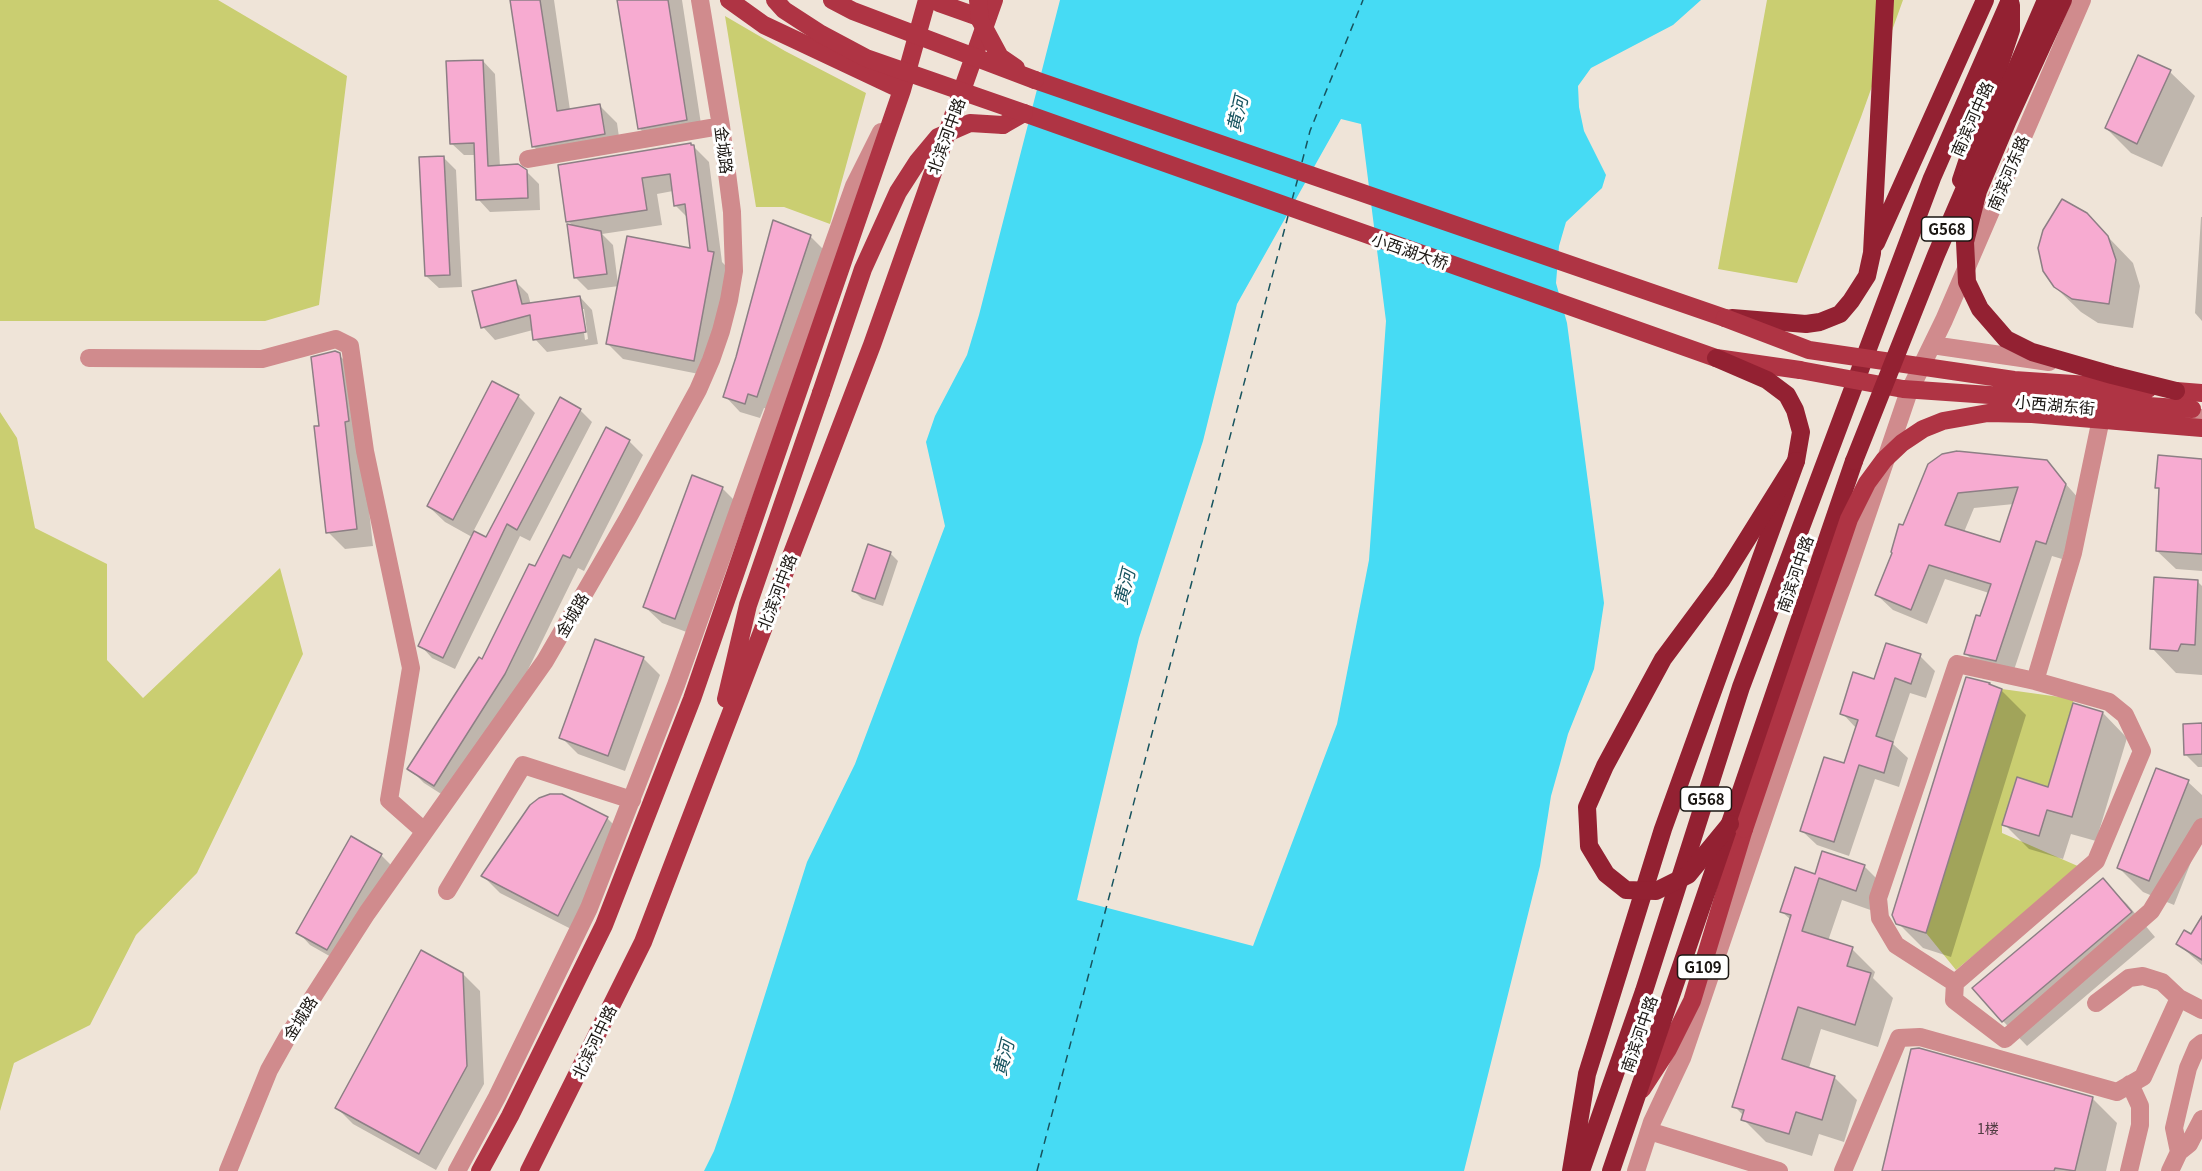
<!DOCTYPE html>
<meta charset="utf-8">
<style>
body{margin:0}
canvas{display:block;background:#efe4d8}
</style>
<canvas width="2202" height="1171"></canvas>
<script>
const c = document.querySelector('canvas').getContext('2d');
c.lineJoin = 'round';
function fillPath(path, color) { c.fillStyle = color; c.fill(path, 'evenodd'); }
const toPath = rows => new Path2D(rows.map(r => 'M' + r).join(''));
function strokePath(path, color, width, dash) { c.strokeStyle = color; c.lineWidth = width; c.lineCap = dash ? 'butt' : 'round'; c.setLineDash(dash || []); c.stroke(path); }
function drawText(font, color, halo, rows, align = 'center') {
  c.font = font + ' Georgia,"Noto Sans SC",serif'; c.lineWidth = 6; c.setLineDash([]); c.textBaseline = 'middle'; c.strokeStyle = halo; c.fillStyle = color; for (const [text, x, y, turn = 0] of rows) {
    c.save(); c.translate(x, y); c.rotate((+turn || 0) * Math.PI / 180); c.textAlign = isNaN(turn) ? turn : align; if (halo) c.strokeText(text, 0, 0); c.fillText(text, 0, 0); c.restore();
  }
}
const green = toPath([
 [0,0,218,0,347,76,319,305,265,321,0,321],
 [1767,0,1903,0,1861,117,1797,283,1718,269],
 [725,16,785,51,866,93,830,224,784,207,756,207],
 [0,412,17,438,35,528,107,564,107,660,143,698,280,568,303,654,197,873,136,935,90,1025,14,1063,0,1111],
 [2002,689,2074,699,2048,787,2017,777,2002,825,2002,833,2080,867,1956,970,1926,933]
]);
const water = toPath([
 [1060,0,1701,0,1673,25,1591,68,1578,86,1579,107,1584,131,1606,175,1602,188,1566,222,1559,246,1556,283,1567,323,1604,603,1594,669,1568,734,1560,764,1551,796,1540,866,1464,1171,704,1171,714,1151,731,1102,807,862,855,764,945,526,926,442,935,416,967,355,979,315],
 [1341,119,1361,124,1386,321,1369,560,1337,724,1253,946,1077,900,1139,638,1203,441,1237,304]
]);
const shadow = toPath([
 [511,0,554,0,570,110,600,106,617,123,621,151,550,163,533,146],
 [619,0,682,0,703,137,656,145,639,128],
 [483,61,495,74,500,167,526,171,539,184,540,210,490,212,478,199,476,155,464,155,451,143],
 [2170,72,2195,96,2162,167,2131,153,2106,128],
 [693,146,709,162,722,262,729,269,709,376,623,359,608,344,619,286,588,290,576,278,574,227,568,221],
 [673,191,675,205,688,218,692,250,618,284,613,245,602,234,662,225,657,194],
 [444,158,456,170,462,287,439,288,426,276],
 [2086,214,2133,263,2140,286,2133,328,2098,323,2081,312,2055,287],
 [2201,217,2202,217,2202,321,2195,313],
 [810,236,825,251,772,411,764,408,760,418,740,412,725,396],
 [515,281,528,294,531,305,580,297,592,310,598,344,547,352,535,339,533,330,495,340,483,327],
 [581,309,584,309,588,339,585,340],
 [339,355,356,372,361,438,373,546,345,549,328,532,320,427],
 [518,396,535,413,473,532,487,539,580,410,592,422,530,541,520,536,455,669,432,658,420,645,472,537,445,522,428,506],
 [629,441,643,455,584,571,578,568,519,688,449,799,424,783,409,768,483,661,535,568],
 [2202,460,2202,571,2176,569,2157,551,2161,491,2157,487],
 [2046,462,2081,501,2062,559,2052,556,2012,676,1982,669,1966,654,1989,593,1945,579,1927,624,1893,610,1877,595,1929,465],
 [2014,504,2001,544,1964,532,1974,508],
 [722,488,739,505,692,634,662,623,645,607],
 [890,553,898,561,883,606,862,599,854,591],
 [2198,582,2202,586,2202,675,2176,673,2152,648],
 [1920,656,1935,671,1926,698,1910,693,1893,744,1908,758,1899,787,1875,779,1849,856,1817,845,1801,830,1845,765,1856,728,1842,713,1875,681],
 [643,658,660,675,625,771,578,754,561,737],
 [2001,690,2026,715,1951,957,1923,948,1898,923],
 [2074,705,2103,713,2127,738,2096,841,2071,834,2063,859,2029,849,2004,824,2049,788],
 [2202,725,2202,767,2198,767,2185,754],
 [2188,782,2202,795,2202,834,2174,905,2143,892,2119,868],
 [607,818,624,835,575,931,500,893,483,876],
 [381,855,393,867,340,962,310,945,298,932],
 [1864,866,1887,889,1879,913,1842,900,1828,941,1852,949,1875,972,1873,978,1893,998,1878,1047,1821,1029,1809,1068,1834,1077,1857,1100,1844,1142,1819,1134,1812,1156,1766,1142,1743,1119,1744,1116,1734,1106,1791,920,1782,912,1816,876],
 [2102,880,2127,904,2155,937,2027,1046,2003,1021],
 [2202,919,2202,965,2178,944,2191,936],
 [463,974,480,991,484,1084,436,1170,353,1124,337,1108],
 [2092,1098,2117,1123,2106,1171,1883,1171]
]);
const ferry = toPath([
 [1302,162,1310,131,1363,0],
 [1292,200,1298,178],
 [1037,1171,1288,216]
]);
const building = toPath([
 [510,0,540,0,557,111,600,104,605,134,532,147,510,0],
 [617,0,668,0,687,120,638,129,617,0],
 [2138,55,2171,70,2137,144,2105,128,2138,55],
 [483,60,488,166,518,164,527,170,528,198,476,200,474,143,450,144,446,61,483,60],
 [691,143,691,145,694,145,708,251,714,252,694,361,606,344,627,236,690,248,685,204,674,206,670,174,642,178,647,210,566,222,558,165,691,143],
 [444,156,450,275,425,276,419,157,444,156],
 [2062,199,2087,213,2108,236,2116,260,2109,304,2072,299,2054,287,2043,271,2038,248,2043,230,2062,199],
 [773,220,811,235,757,397,748,394,745,404,723,397,736,357,773,220],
 [567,224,601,231,607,274,574,278,567,224],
 [516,280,522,304,580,296,586,332,533,340,530,315,481,328,472,291,516,280],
 [335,351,340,353,346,397,349,421,345,422,357,529,326,533,314,426,319,426,311,357,335,351],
 [492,381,519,395,453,520,427,506,492,381],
 [560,397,581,409,517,530,507,524,443,658,418,646,474,531,486,537,560,397],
 [606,427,630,440,570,558,563,555,505,674,434,786,407,769,479,657,482,659,529,564,535,566,606,427],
 [1957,451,2047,460,2066,484,2046,544,2036,541,1996,661,1964,654,1976,615,1980,616,1991,584,1929,565,1911,610,1875,595,1892,553,1891,552,1899,524,1903,525,1928,464,1942,454,1957,451],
 [2018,487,2000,542,1945,525,1958,493,2018,487],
 [2158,455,2202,459,2202,554,2156,551,2159,488,2155,488,2158,455],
 [692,475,723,487,675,619,643,607,692,475],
 [868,544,891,552,875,599,852,591,868,544],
 [2154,577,2198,580,2195,645,2181,644,2178,651,2150,649,2154,577],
 [595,639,644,657,608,756,559,738,595,639],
 [1886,643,1921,654,1911,684,1895,678,1876,736,1893,742,1884,773,1859,765,1834,842,1800,831,1824,757,1844,763,1858,720,1840,714,1853,672,1874,679,1886,643],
 [1966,677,1990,683,1989,684,2002,689,1926,933,1896,924,1892,915,1966,677],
 [2073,703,2103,712,2072,817,2047,810,2039,836,2002,825,2017,777,2048,787,2073,703],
 [2202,723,2202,754,2184,755,2183,724,2202,723],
 [2156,768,2189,780,2149,881,2117,868,2156,768],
 [550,794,562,794,608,817,558,916,481,876,530,805,539,798,550,794],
 [351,836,382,854,327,950,296,933,351,836],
 [1822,851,1865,865,1856,891,1819,878,1802,931,1853,947,1847,966,1871,973,1855,1025,1798,1007,1782,1059,1835,1076,1822,1120,1796,1112,1789,1134,1741,1120,1744,1110,1732,1107,1791,915,1780,912,1795,867,1815,874,1822,851],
 [2103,878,2132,912,2002,1022,1972,988,2103,878],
 [2202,916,2202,960,2176,944,2184,930,2191,934,2202,916],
 [421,950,463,973,467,1066,419,1154,335,1108,421,950],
 [1919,1048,2093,1097,2075,1171,2055,1168,2054,1171,1882,1171,1911,1049,1919,1048]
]);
const minor = toPath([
 [528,159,721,126],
 [1932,345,2049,362],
 [89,358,262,359,336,339,350,346,365,451,411,668,389,800,424,831],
 [2170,415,2202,418],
 [1957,664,2035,681,2109,702,2125,715,2142,751,2096,861,1955,983,1896,945,1880,918,1878,898,1957,664],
 [2035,681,2073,553,2103,409],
 [447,891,523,765,632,800],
 [1955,983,1954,1000,2005,1039,2151,911,2202,827],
 [2096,1003,2129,978,2143,976,2162,982,2179,998,2202,1010],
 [1649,1131,1779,1171],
 [2179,1152,2174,1128,2188,1068,2197,1047,2202,1043],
 [228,1171,269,1070,288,1036,367,913,545,661,628,518,698,390,711,360,721,331,729,300,734,271,733,243,732,212,721,126,700,0],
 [457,1171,497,1097,589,908,676,685,854,186,881,132],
 [1636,1171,1652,1122,1682,1058,1908,394,1944,320,2082,0],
 [1843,1171,1899,1038,1920,1037,2117,1092,2143,1077,2179,998],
 [2129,1171,2140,1125,2140,1106,2130,1084],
 [2170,1171,2179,1152,2189,1144,2202,1119]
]);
const major = toPath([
 [729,0,764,25,902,90],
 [939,3,987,20],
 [1035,80,1725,318],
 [1003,125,1024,113,1716,358,1800,370],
 [2176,391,2202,393],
 [726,699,748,605,821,393],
 [1642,1089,1668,1049,1692,1001,1744,829],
 [480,1171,510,1116,604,925,692,699,902,90,927,0],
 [529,1171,643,942,872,345,994,0]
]);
const highway = toPath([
 [1961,180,2011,30,2011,5],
 [1876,243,1985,0],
 [1732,318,1806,324,1820,322,1840,314,1851,301,1867,276,1872,253,1885,0],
 [1571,1171,1587,1074,1663,829,1796,461,1801,432,1795,410,1787,395,1767,380,1716,358],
 [1581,1171,1644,991,1741,687,1932,178,2010,0],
 [1611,1171,1854,461]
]);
const majorBridge = toPath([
 [775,0,784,10,821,34,866,58,1024,113],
 [832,0,853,11,1035,80],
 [978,0,980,20,1000,57,1016,68],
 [1725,318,1809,350,2014,380,2148,389],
 [1800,370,1903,389,2192,409],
 [821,393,863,269,898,192,918,161,938,137,970,123,1003,125],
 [1744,829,1849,519,1867,483,1884,460,1902,443,1923,429,1943,421,1988,413,2032,414,2202,428]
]);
const highwayBridge = toPath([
 [2063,0,2008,120,1978,191,1965,242,1967,282,1980,309,2006,339,2032,352,2112,375,2176,391],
 [1854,461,1936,255,2046,0],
 [1730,824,1688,875,1656,891,1626,890,1606,874,1589,846,1587,807,1605,766,1663,659,1721,581,1796,461]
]);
const numberNames = [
 ["1楼",1988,1129]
];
const shields = [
 [1947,229,51],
 [1706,799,51],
 [1703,967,51]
];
const shieldNames = [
 ["G568",1947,229],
 ["G568",1706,799],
 ["G109",1703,967]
];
const streetNames = [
 ["南滨河中路",1972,119,-66],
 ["北滨河中路",946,136,-70],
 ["金城路",724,150,83],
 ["南滨河东路",2008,173,-67],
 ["小西湖大桥",1410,251,19],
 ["小西湖东街",2055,405,5],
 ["南滨河中路",1795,574,-71],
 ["北滨河中路",777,592,-69],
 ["金城路",572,615,-60],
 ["金城路",300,1018,-58],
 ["南滨河中路",1639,1034,-71],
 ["北滨河中路",594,1042,-64]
];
const waterNames = [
 ["黄河",1237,114,-77],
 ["黄河",1124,587,-76],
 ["黄河",1003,1058,-76]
];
fillPath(green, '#cace71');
fillPath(water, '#46dbf4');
fillPath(shadow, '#0003');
strokePath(ferry, '#18545f', 1.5, [8, 6]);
fillPath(building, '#f7abd1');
strokePath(building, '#8d7f85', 1.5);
strokePath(minor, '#d08b8d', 18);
strokePath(major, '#af3444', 18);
strokePath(highway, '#932132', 18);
strokePath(majorBridge, '#af3444', 18);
strokePath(highwayBridge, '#932132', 18);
drawText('14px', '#513b42', null, numberNames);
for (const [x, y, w] of shields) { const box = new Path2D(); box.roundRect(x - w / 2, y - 12, w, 24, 4.5); c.fillStyle = '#fff'; c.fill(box); strokePath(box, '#1a1612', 1.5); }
drawText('bold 15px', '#1a1612', null, shieldNames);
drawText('16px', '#1a1612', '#fff', streetNames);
drawText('italic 18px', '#18545f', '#fff', waterNames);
</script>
